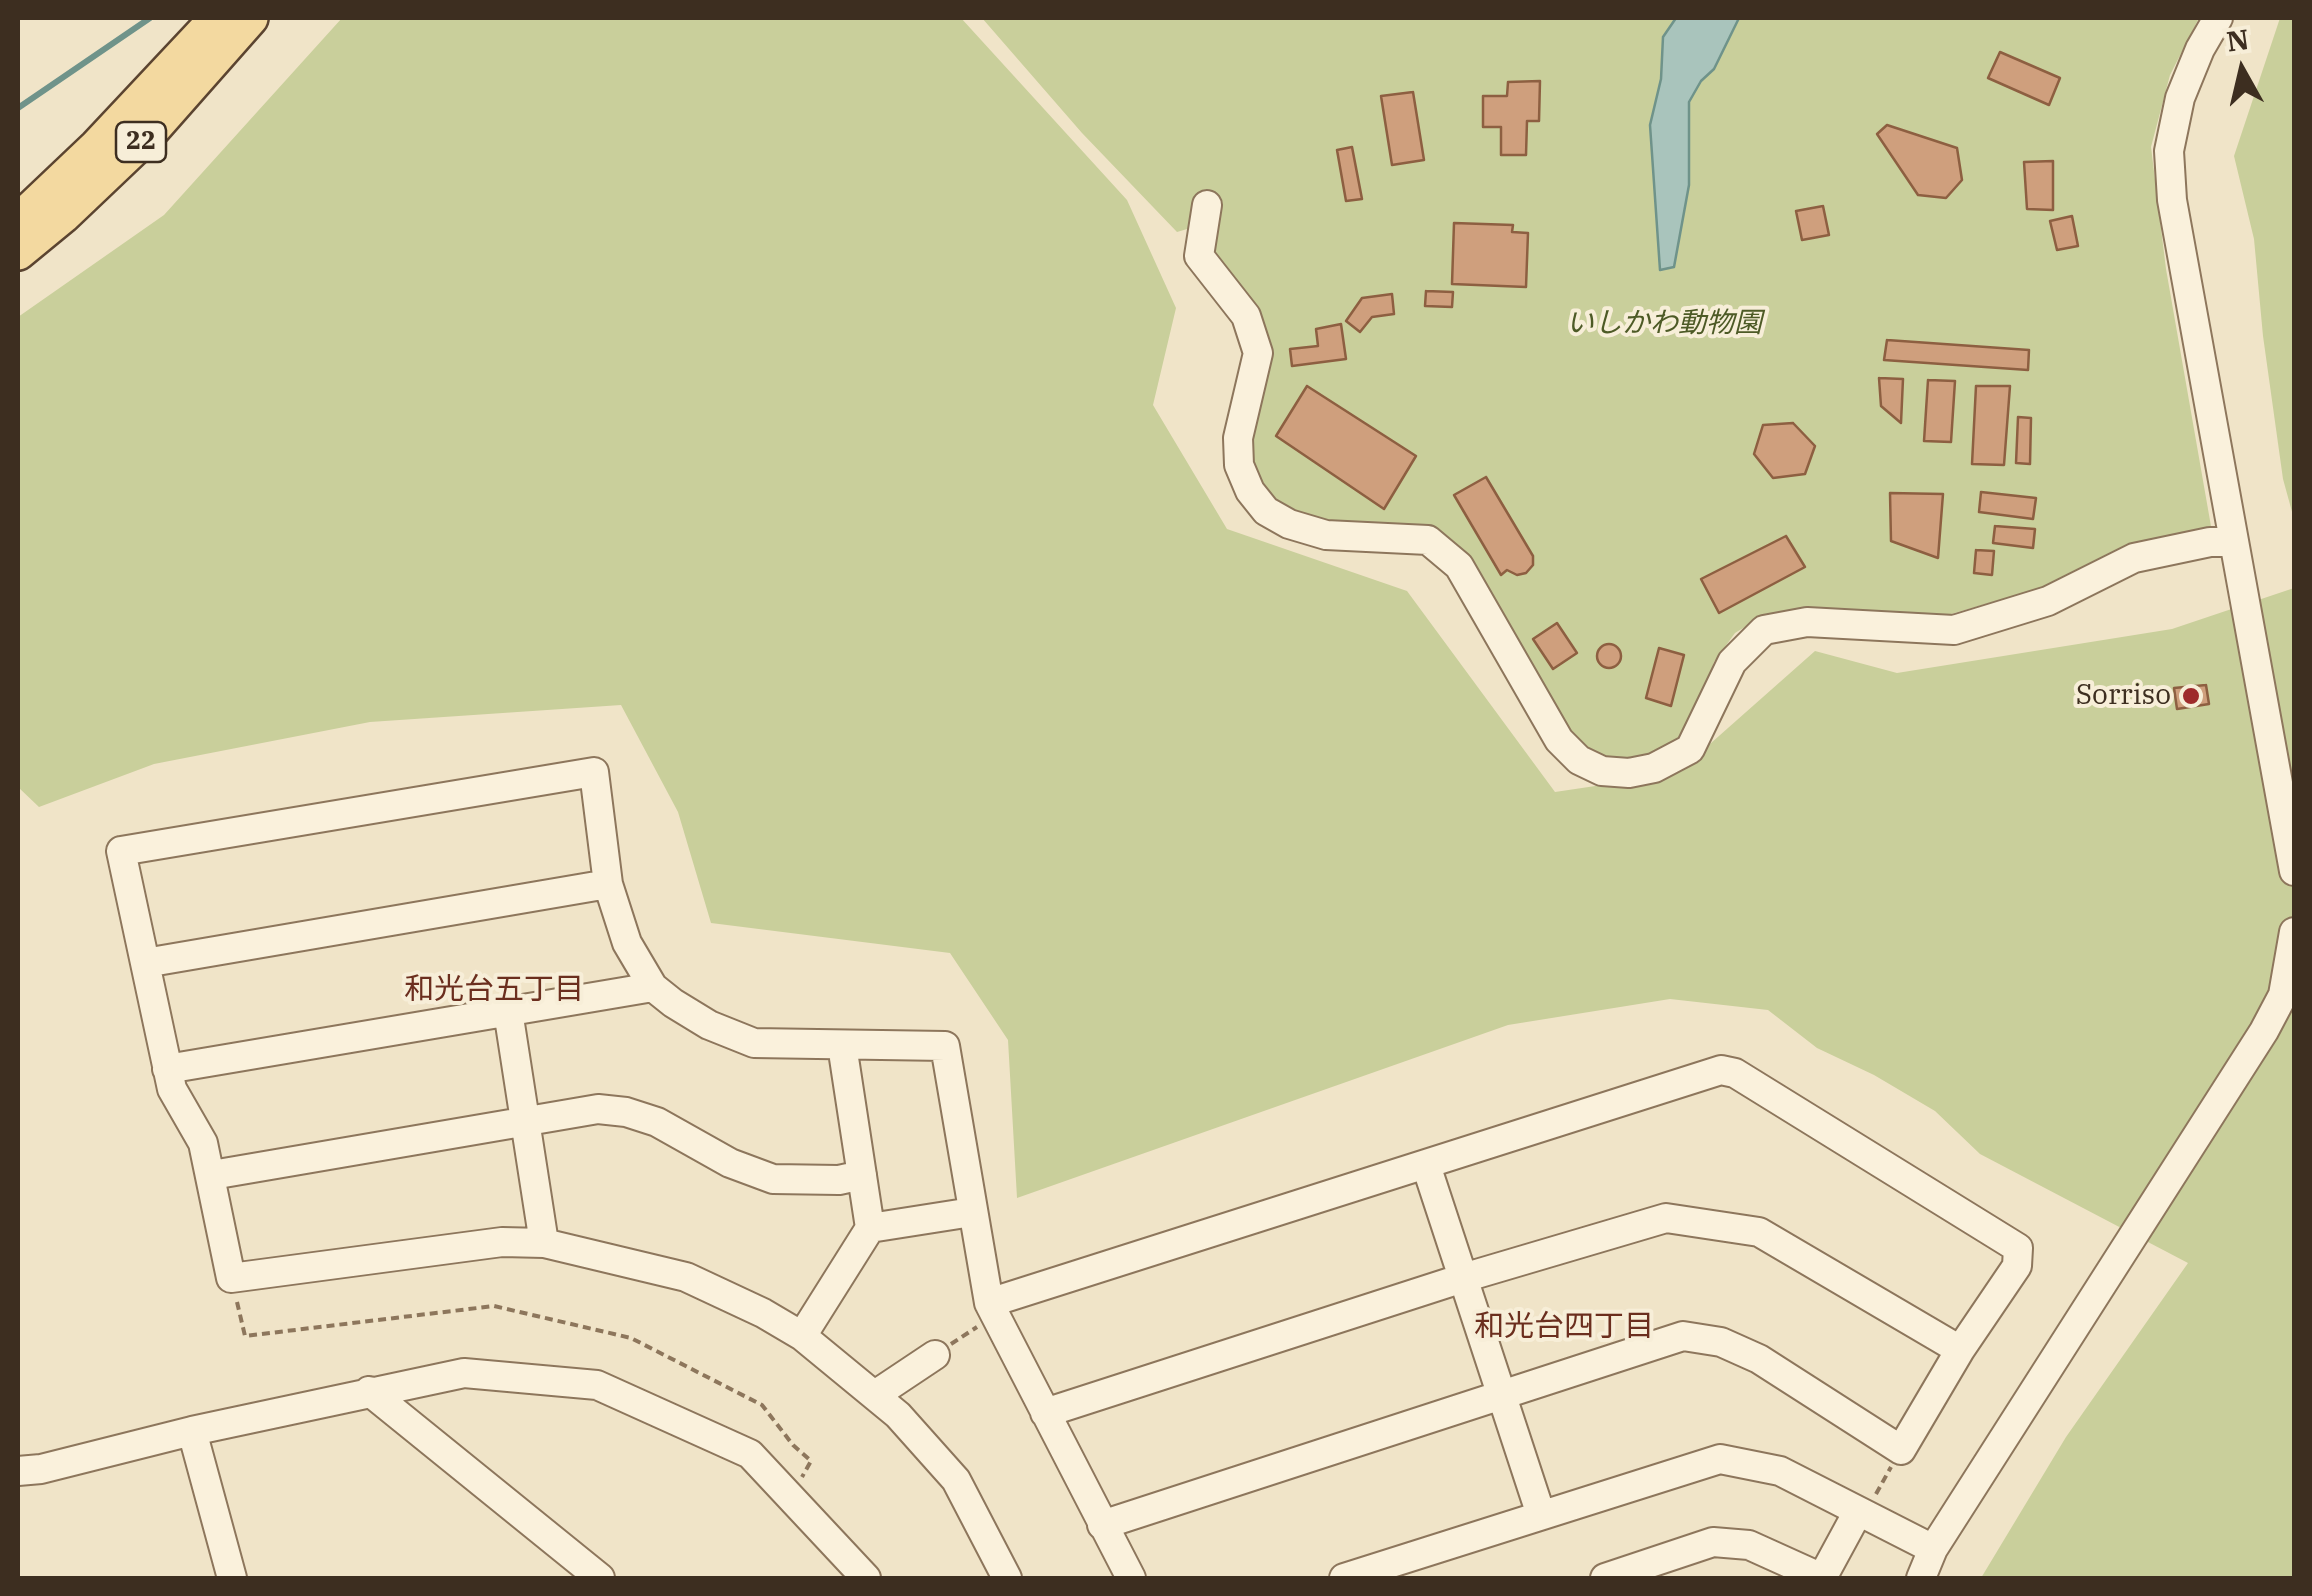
<!DOCTYPE html>
<meta charset="utf-8">
<style>
body{margin:0}
#map{position:relative;width:2312px;height:1596px;overflow:hidden;background:#f0e4c8;font-family:"IBM Plex Serif",serif}
canvas{display:block}
.frame{position:absolute;inset:0;border:20px solid #3d2e20;pointer-events:none}
.north{position:absolute;left:2192px;top:20px;width:100px;height:100px;-webkit-text-stroke:8px #f7eed8;paint-order:stroke;rotate:352deg;font-size:28px;font-weight:700;line-height:40px;text-align:center;color:#3d2e20}
.north::after{content:'';display:block;margin:auto;width:35px;height:45px;background:#3d2e20;clip-path:polygon(50% 0,100% 100%,50% 72%,0 100%)}
</style>
<div id="map">
<canvas width="2312" height="1596"></canvas>
<div class="frame"></div>
<div class="north">N</div>
</div>
<script>
const c = document.querySelector('canvas').getContext('2d');
c.lineJoin = 'round';
function fillPath(path, color) { c.fillStyle = color; c.fill(path, 'evenodd'); }
const toPath = rows => new Path2D(rows.map(r => 'M' + r).join(''));
function strokePath(path, color, width, dash) { c.strokeStyle = color; c.lineWidth = width; c.lineCap = dash ? 'butt' : 'round'; c.setLineDash(dash || []); c.stroke(path); }
function drawText(font, color, halo, rows, align = 'center') {
  c.font = font + ' "IBM Plex Serif","Noto Sans JP",serif'; c.lineWidth = 8; c.setLineDash([]); c.textBaseline = 'middle'; c.strokeStyle = halo; c.fillStyle = color; for (const [text, x, y, turn = 0] of rows) {
    c.save(); c.translate(x, y); c.rotate((+turn || 0) * Math.PI / 180); c.textAlign = isNaN(turn) ? turn : align; if (halo) c.strokeText(text, 0, 0); c.fillText(text, 0, 0); c.restore();
  }
}
const green = toPath([
 [342,18,961,18,1127,200,1176,308,1153,405,1227,529,1407,591,1555,792,1676,774,1815,651,1897,673,2172,629,2294,588,2294,1578,1981,1578,2066,1437,2188,1263,1980,1154,1935,1111,1874,1075,1817,1048,1768,1010,1670,999,1508,1025,1017,1198,1008,1040,950,953,711,923,678,812,621,705,370,722,154,764,39,807,18,787,18,317,164,215],
 [982,18,2199,18,2170,75,2151,147,2166,269,2212,532,2048,586,1944,616,1804,610,1766,614,1735,633,1714,662,1703,699,1682,738,1658,754,1619,764,1590,752,1563,727,1439,533,1384,522,1324,523,1297,518,1258,486,1249,451,1271,358,1214,262,1214,221,1177,232,1082,133],
 [2280,18,2294,18,2294,519,2283,479,2263,336,2254,239,2234,156]
]);
const water = toPath([
 [1676,18,1739,18,1714,69,1701,81,1689,102,1689,185,1674,267,1660,270,1650,125,1661,79,1663,37,1676,18]
]);
const stream = toPath([
 [18,108,150,18]
]);
const building = toPath([
 [2000,52,2060,78,2049,105,1988,78,2000,52],
 [1540,81,1539,121,1527,121,1526,155,1501,155,1501,127,1483,127,1483,96,1507,96,1508,82,1540,81],
 [1413,92,1424,160,1392,165,1381,96,1413,92],
 [1887,125,1957,148,1962,180,1946,198,1918,195,1877,134,1887,125],
 [1352,147,1362,199,1346,201,1337,150,1352,147],
 [2053,161,2053,210,2027,209,2024,162,2053,161],
 [1823,206,1829,235,1802,240,1796,211,1823,206],
 [2072,216,2078,246,2057,250,2050,221,2072,216],
 [1454,223,1513,225,1512,232,1528,233,1526,287,1452,284,1454,223],
 [1426,291,1453,292,1452,307,1425,306,1426,291],
 [1392,294,1394,314,1372,317,1360,332,1346,321,1362,298,1392,294],
 [1341,324,1346,359,1292,366,1290,349,1318,346,1316,329,1341,324],
 [1887,340,2029,350,2028,370,1884,360,1887,340],
 [1879,378,1903,379,1901,423,1881,406,1879,378],
 [1928,380,1955,381,1951,442,1924,441,1928,380],
 [1307,386,1416,456,1384,509,1276,436,1307,386],
 [1976,386,2010,386,2004,465,1972,464,1976,386],
 [2018,417,2031,418,2030,464,2016,463,2018,417],
 [1793,423,1815,446,1805,474,1773,478,1754,454,1763,425,1793,423],
 [1486,477,1533,556,1533,565,1526,573,1517,575,1507,570,1501,575,1454,495,1486,477],
 [1981,492,2036,498,2033,519,1979,512,1981,492],
 [1890,493,1943,494,1938,558,1891,541,1890,493],
 [1995,526,2035,529,2033,548,1993,543,1995,526],
 [1786,536,1805,567,1719,613,1701,579,1786,536],
 [1976,550,1994,551,1992,575,1974,573,1976,550],
 [1557,623,1577,653,1553,669,1533,639,1557,623],
 '1597 656a12 12 0 1 1 24 0a12 12 0 1 1-24 0Z',
 [1659,648,1684,655,1671,706,1646,698,1659,648],
 [2206,685,2209,704,2177,709,2174,688,2206,685]
]);
const path = toPath([
 [237,1302,245,1336,494,1306,631,1338,762,1405,793,1445,811,1461,802,1477],
 [951,1344,977,1327],
 [1876,1494,1891,1467]
]);
const minor = toPath([
 [2218,18,2200,49,2180,98,2169,151,2172,200,2294,871],
 [1207,205,1199,256,1246,316,1258,353,1238,438,1239,465,1250,491,1266,511,1289,524,1326,535,1428,540,1459,566,1559,740,1579,760,1602,771,1629,773,1654,768,1690,749,1732,662,1764,630,1807,622,1954,630,2048,601,2134,558,2210,542,2233,542],
 [145,963,608,884],
 [508,1011,544,1243],
 [167,1069,653,987],
 [1426,1165,1541,1515],
 [212,1175,598,1109,626,1112,657,1122,730,1163,773,1179,839,1180,862,1175],
 [870,1228,972,1212],
 [989,1303,1721,1070,1735,1073,2018,1248,2017,1266,1960,1350,1901,1450,1759,1359,1721,1342,1683,1336,1102,1525],
 [802,1336,870,1228,842,1045],
 [369,1391,600,1578],
 [875,1395,935,1355],
 [1045,1413,1463,1278,1666,1218,1759,1232,1960,1350],
 [192,1431,232,1578],
 [18,1471,41,1469,192,1431,464,1373,597,1385,750,1454,866,1578],
 [1007,1578,956,1480,898,1415,802,1336,763,1313,686,1277,544,1243,502,1242,231,1278,203,1143,172,1089,121,851,594,772,608,884,627,943,653,987,673,1003,709,1025,754,1043,945,1046,989,1303,1131,1578],
 [1344,1578,1720,1459,1780,1471,1933,1549],
 [1605,1578,1713,1542,1749,1545,1822,1578],
 [1822,1578,1854,1519,1864,1514],
 [1921,1578,1933,1549,2264,1031,2283,995,2294,932]
]);
const major = toPath([
 [18,222,97,147,218,18],
 [18,252,63,215,145,137,250,18]
]);
const markers = [
 [2191,696,10,"#9e2a2b"]
];
const shields = [
 [141,142,50]
];
const shieldNames = [
 ["22",141,142]
];
const parkNames = [
 ["いしかわ動物園",1664,324]
];
const poiNames = [
 ["Sorriso",2171,696]
];
const neighbourhoodNames = [
 ["和光台五丁目",494,990],
 ["和光台四丁目",1564,1327]
];
fillPath(green, '#c9cf9b');
fillPath(water, '#a9c4bc');
strokePath(water, '#6f938a', 2.5);
strokePath(stream, '#6f938a', 6);
fillPath(building, '#cf9f7d');
strokePath(building, '#8d5f41', 2.5);
strokePath(minor, '#8d765c', 32);
strokePath(major, '#5b4430', 40);
strokePath(path, '#8d765c', 4, [8, 5]);
strokePath(minor, '#faf1dc', 28);
strokePath(major, '#f3d9a0', 35);
for (const [x, y, r, color] of markers) { const dot = new Path2D(); dot.arc(x, y, r, 0, 2 * Math.PI); c.fillStyle = color; c.fill(dot); strokePath(dot, '#f7eed8', 4); }
for (const [x, y, w] of shields) { const box = new Path2D(); box.roundRect(x - w / 2, y - 20, w, 40, 8); c.fillStyle = '#f7eed8'; c.fill(box); strokePath(box, '#3d2e20', 2.5); }
drawText('bold 25px', '#3d2e20', null, shieldNames);
drawText('italic 28px', '#4d5a26', '#f7eed8', parkNames);
drawText('28px', '#3d2e20', '#f7eed8', poiNames, 'right');
drawText('30px', '#6b2e1e', '#f7eed8', neighbourhoodNames);
</script>
